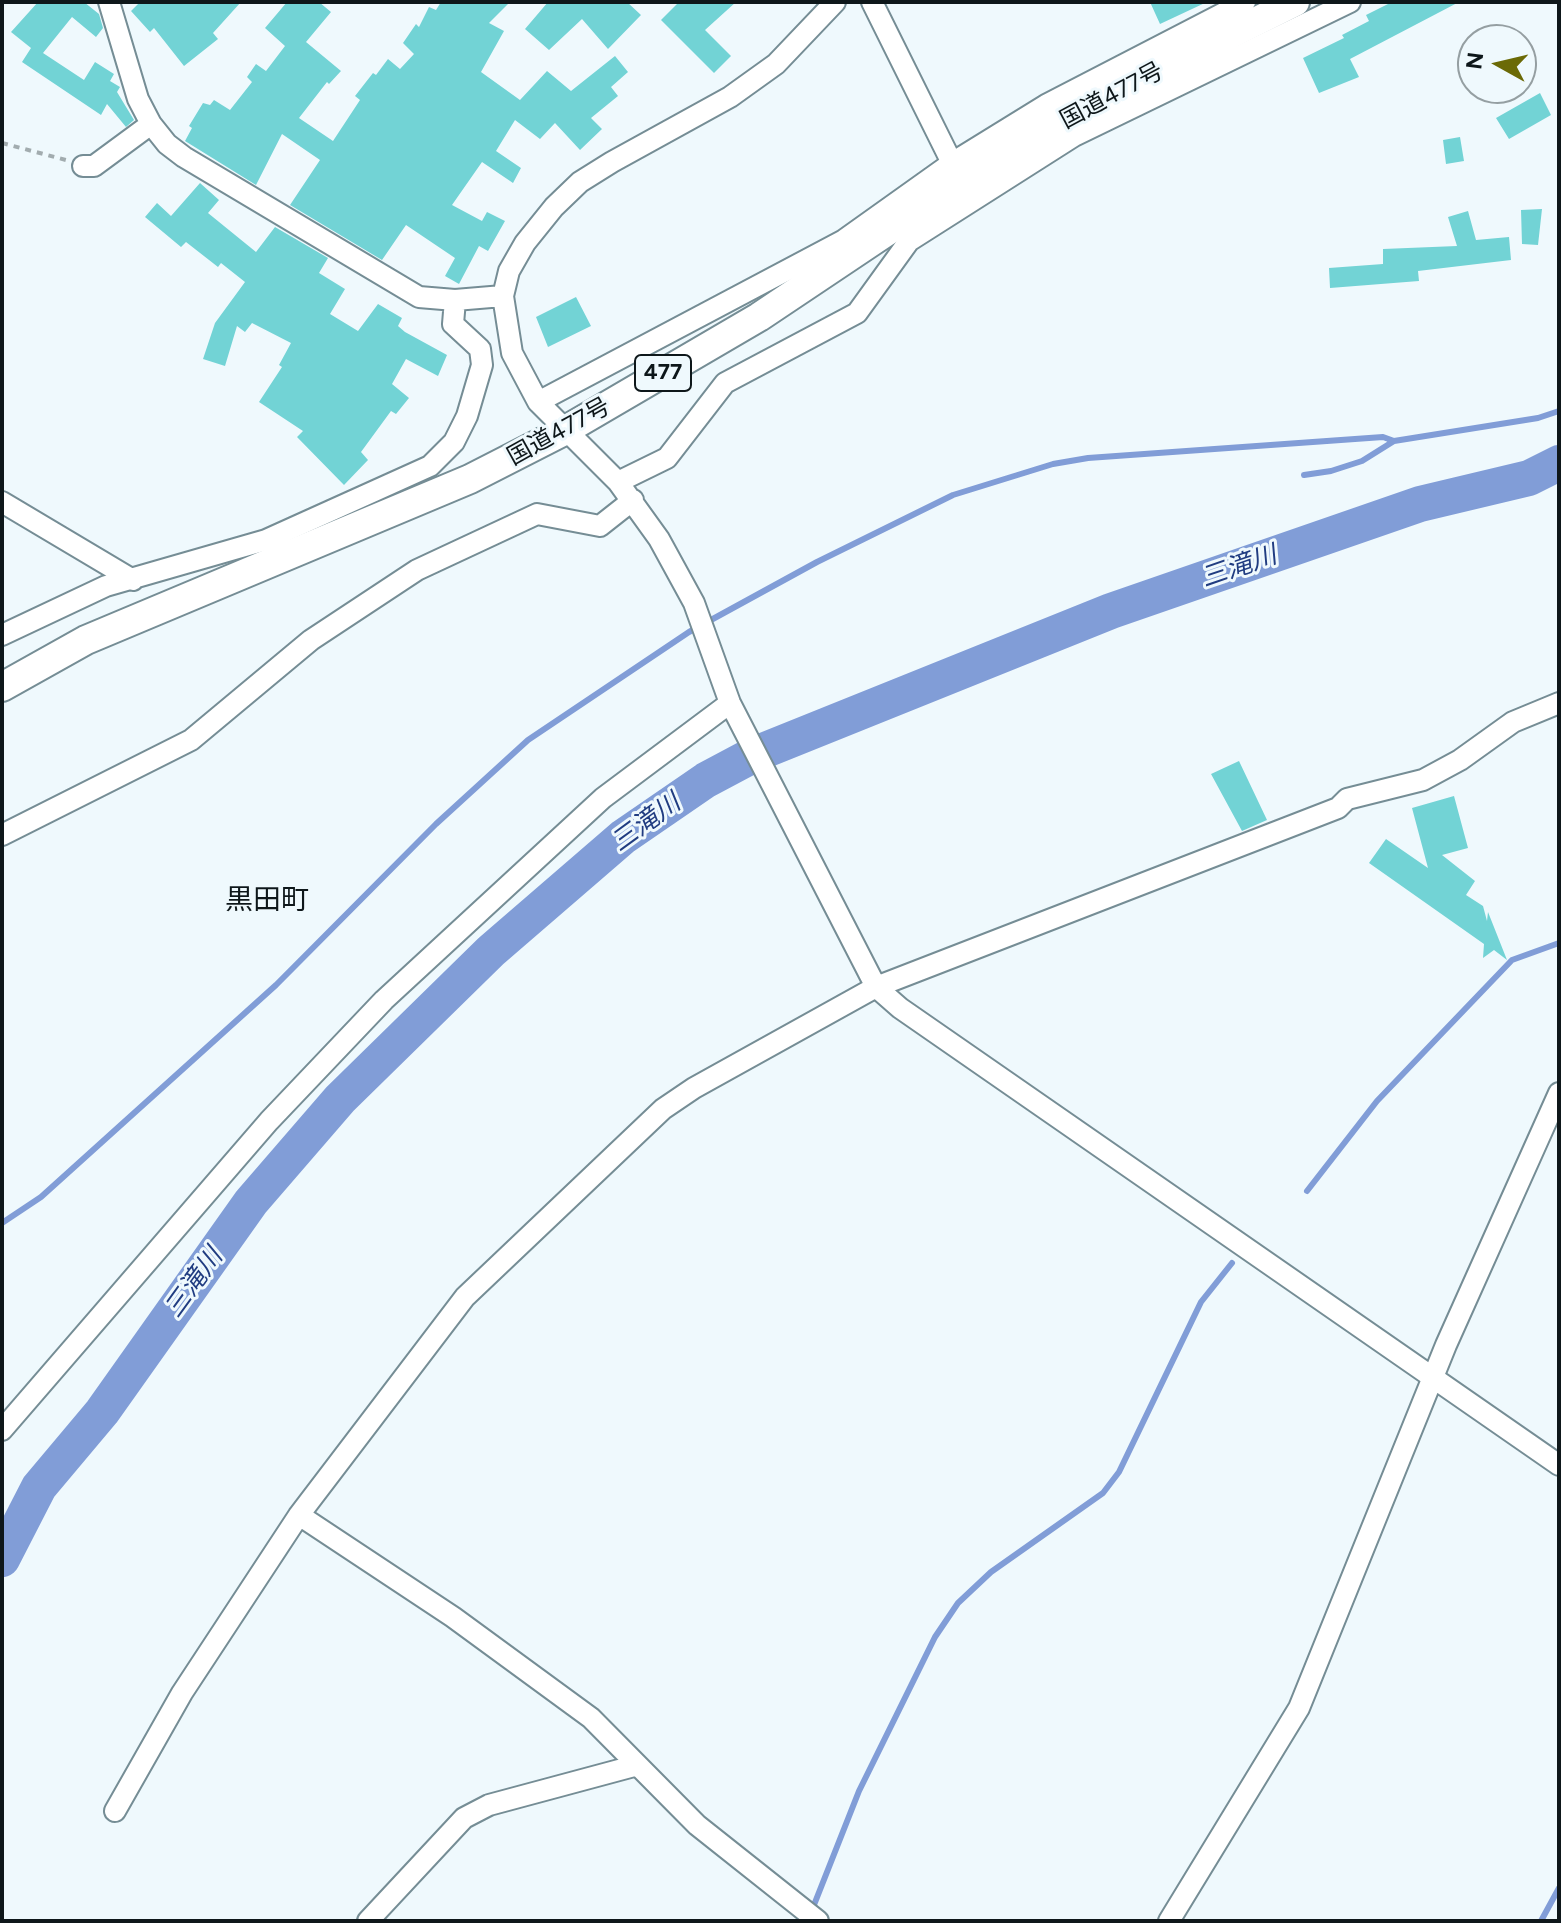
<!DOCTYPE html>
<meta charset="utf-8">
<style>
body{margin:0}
#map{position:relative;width:1561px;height:1923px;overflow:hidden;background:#eff9fd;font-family:Figtree,sans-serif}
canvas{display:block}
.frame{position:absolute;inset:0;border:4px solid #0e171a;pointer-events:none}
.north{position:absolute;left:1457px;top:24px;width:80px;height:80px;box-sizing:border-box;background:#eff9fd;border:2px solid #959fa2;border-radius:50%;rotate:278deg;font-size:22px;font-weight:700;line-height:32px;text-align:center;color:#0e171a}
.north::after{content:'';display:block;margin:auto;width:28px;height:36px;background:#6b6a06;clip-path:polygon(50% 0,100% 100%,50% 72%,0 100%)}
</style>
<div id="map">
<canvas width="1561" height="1923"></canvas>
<div class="frame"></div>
<div class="north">N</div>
</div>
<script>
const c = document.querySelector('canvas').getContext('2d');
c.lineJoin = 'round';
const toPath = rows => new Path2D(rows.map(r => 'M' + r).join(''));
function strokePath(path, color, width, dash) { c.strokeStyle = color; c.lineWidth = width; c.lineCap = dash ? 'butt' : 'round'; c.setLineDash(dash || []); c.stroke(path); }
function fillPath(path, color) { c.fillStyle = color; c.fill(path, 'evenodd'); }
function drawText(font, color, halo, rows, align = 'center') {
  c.font = font + ' Figtree,"Noto Sans JP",sans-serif'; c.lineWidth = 6; c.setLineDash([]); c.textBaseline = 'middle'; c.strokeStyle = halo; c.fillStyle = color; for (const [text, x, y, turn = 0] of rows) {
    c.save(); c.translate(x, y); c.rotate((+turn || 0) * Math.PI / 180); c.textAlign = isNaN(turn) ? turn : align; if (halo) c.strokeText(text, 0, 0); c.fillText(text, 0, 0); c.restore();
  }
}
const stream = toPath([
 [1304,475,1331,471,1362,461,1394,441,1538,418,1559,411],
 [1307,1191,1377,1101,1512,960,1559,943],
 [2,1223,41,1197,276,985,436,824,528,740,689,632,817,562,953,495,1053,464,1088,458,1383,437,1394,441],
 [812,1910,859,1791,935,1637,958,1603,991,1572,1103,1493,1119,1472,1201,1302,1232,1263],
 [1541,1921,1559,1888]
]);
const river = toPath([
 [2,1559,39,1487,102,1412,251,1202,340,1099,491,951,623,837,706,780,753,755,1111,611,1420,504,1529,478,1559,463]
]);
const building = toPath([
 [38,2,84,2,99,14,103,28,96,37,72,17,43,53,84,80,95,62,114,74,110,81,120,87,117,92,134,120,126,127,107,104,101,115,22,62,31,48,11,32],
 [140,2,241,2,213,33,218,39,184,66,154,28,150,32,131,11],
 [287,2,319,2,331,12,306,42,341,71,329,84,327,82,299,118,333,141,360,100,355,96,373,73,376,75,388,59,400,69,414,54,403,43,416,24,419,27,429,7,436,10,441,2,510,2,489,23,504,31,481,72,520,100,547,71,571,91,615,56,628,72,611,87,618,96,591,118,602,129,580,150,555,123,540,139,515,120,496,151,521,168,513,183,482,162,452,205,482,221,487,212,505,221,488,251,479,246,459,284,445,276,455,258,406,225,382,260,290,205,320,160,282,134,256,185,185,141,192,128,189,126,203,103,210,105,214,100,230,110,252,82,247,77,256,64,266,71,285,46,265,28],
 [548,2,627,2,641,15,608,49,582,19,549,50,525,29],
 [679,2,736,2,705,30,731,56,714,73,661,20],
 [1150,2,1207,2,1160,24],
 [1392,2,1459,2,1350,59,1359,77,1319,93,1303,58,1344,38,1342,35,1369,21,1366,15],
 [1540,93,1551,115,1509,139,1496,118],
 [1460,137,1464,161,1446,164,1443,140],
 [200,183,219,200,208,213,256,252,275,227,328,258,319,273,345,289,330,314,358,331,378,304,402,318,398,326,405,332,447,355,438,376,406,359,392,384,409,398,396,414,391,411,361,452,368,460,344,485,297,437,303,431,259,402,282,367,279,365,291,343,252,323,245,332,237,326,225,366,203,359,215,323,245,282,221,263,218,267,186,242,181,247,145,217,157,203,171,216],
 [1542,209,1538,245,1522,244,1521,210],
 [1468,211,1476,240,1509,237,1511,260,1418,271,1419,281,1330,288,1329,268,1383,264,1383,249,1457,246,1448,217],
 [576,297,591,326,548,347,536,317],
 [1239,761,1267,820,1242,831,1211,774],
 [1454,796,1468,848,1442,855,1475,881,1466,895,1483,906,1487,921,1488,912,1507,960,1494,950,1483,958,1484,944,1369,863,1386,839,1428,868,1412,808]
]);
const path = toPath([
 [2,143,66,160]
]);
const minor = toPath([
 [109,2,138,99,151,124,167,144,184,157,419,297,455,300,503,296],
 [835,2,776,64,730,97,612,162,580,182,554,207,525,243,509,271,503,296,512,353,538,402,618,482,659,539,694,603,730,703,876,987,900,1008,1559,1465],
 [872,2,952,163],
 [83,166,94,166,151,124],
 [538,402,844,240,952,163,1046,105,1245,2],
 [618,482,667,458,725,383,857,313,909,241,1074,136,1350,2],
 [2,502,133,580],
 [2,635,106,586,266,540,430,466,454,442,467,416,482,365,480,349,453,324,455,300],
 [2,835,191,740,311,640,417,570,537,514,600,526,633,500],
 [2,1430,269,1121,384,1000,603,798,730,703],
 [299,1515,453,1617,591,1718,697,1825,818,1921],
 [115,1811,182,1693,299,1515,465,1297,663,1109,694,1088,876,987,1338,808,1347,799,1423,780,1460,760,1513,722,1559,703],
 [368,1921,464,1818,489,1805,634,1766],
 [1169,1921,1299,1708,1446,1345,1559,1093]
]);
const highway = toPath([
 [2,687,86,640,470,479,564,431,759,317,986,165,1109,95,1295,2]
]);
const shields = [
 [663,373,56]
];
const shieldNames = [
 ["477",663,373]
];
const streetNames = [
 ["国道477号",1112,96,-28],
 ["国道477号",559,432,-29]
];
const waterNames = [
 ["三滝川",1239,567,-19],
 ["三滝川",646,823,-36],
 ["三滝川",194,1283,-54]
];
const quarterNames = [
 ["黒田町",267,901]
];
strokePath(stream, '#819dd7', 6);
strokePath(river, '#819dd7', 36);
fillPath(building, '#72d3d5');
strokePath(minor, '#758d95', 24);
strokePath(highway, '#758d95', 32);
strokePath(path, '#a2acaf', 4, [6, 6]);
strokePath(minor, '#fff', 20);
strokePath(highway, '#fff', 28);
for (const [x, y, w] of shields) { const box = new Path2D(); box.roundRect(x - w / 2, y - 18, w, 36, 6); c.fillStyle = '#eff9fd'; c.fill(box); strokePath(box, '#0e171a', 2); }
drawText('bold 22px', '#0e171a', null, shieldNames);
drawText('24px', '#0e171a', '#eff9fd', streetNames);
drawText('italic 26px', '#203c81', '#eff9fd', waterNames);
drawText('28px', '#0e171a', '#eff9fd', quarterNames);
</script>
